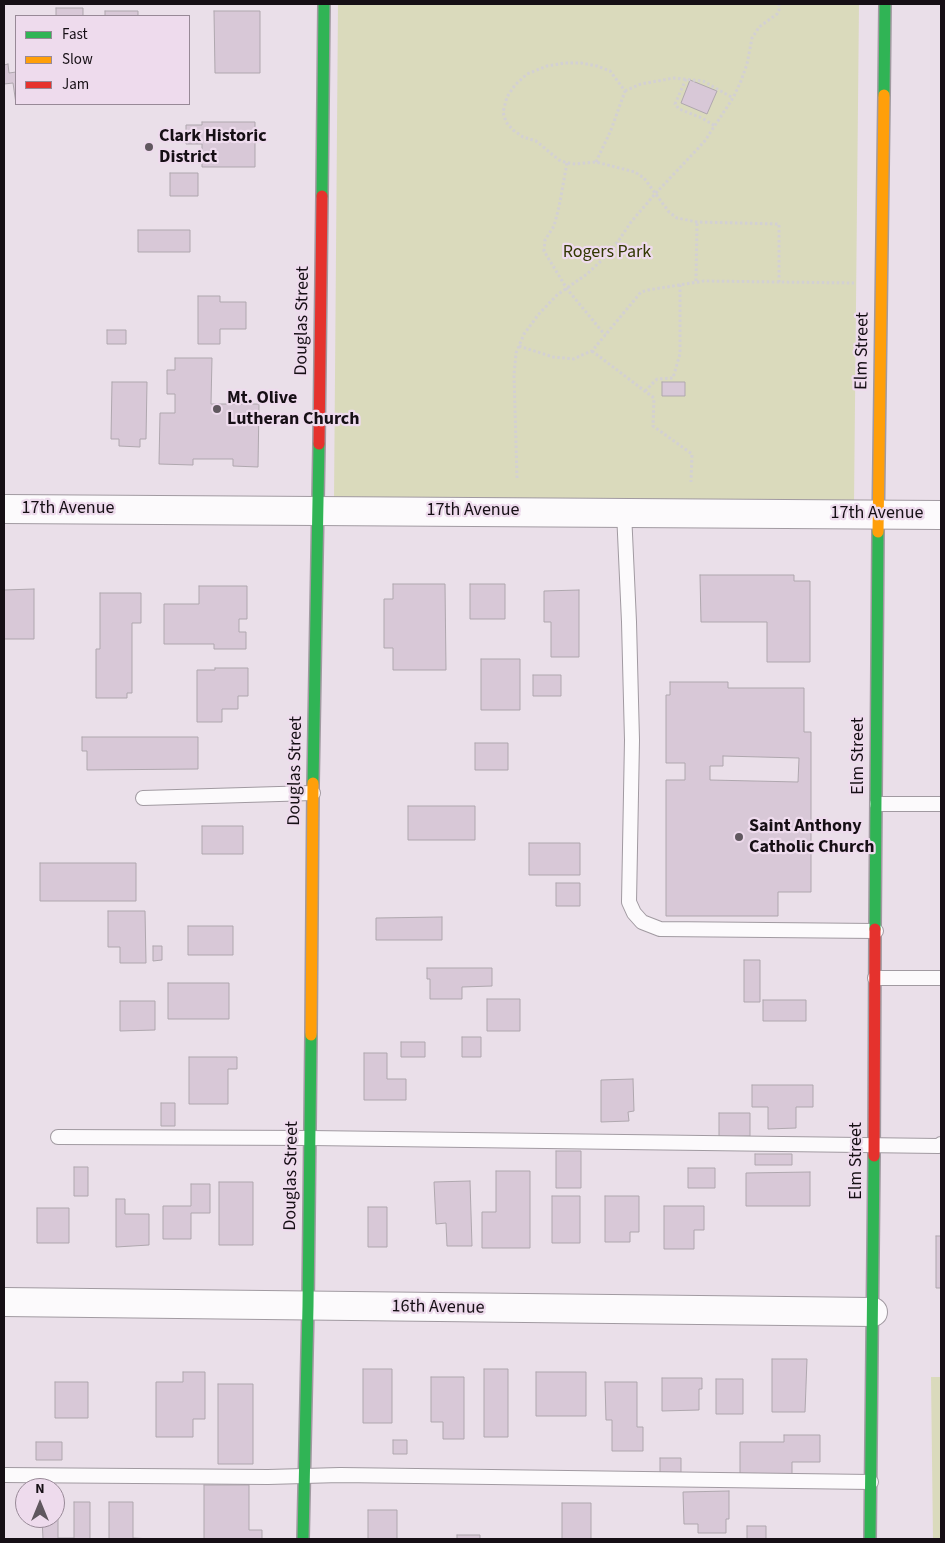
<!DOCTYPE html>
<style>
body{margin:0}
#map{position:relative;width:945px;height:1543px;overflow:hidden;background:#eadfe9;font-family:"Source Sans 3",sans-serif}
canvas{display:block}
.frame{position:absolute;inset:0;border:5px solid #160f15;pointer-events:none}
.legend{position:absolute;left:15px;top:15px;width:175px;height:90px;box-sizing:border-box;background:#eedbed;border:1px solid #988997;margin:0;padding:6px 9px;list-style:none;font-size:15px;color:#160f15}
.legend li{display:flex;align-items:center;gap:10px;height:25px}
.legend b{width:25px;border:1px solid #988997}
.north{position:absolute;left:15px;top:1478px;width:50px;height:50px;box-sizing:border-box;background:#eedbed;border:1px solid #988997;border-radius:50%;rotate:0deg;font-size:14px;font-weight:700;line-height:20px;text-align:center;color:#160f15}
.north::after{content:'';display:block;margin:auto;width:18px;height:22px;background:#60585f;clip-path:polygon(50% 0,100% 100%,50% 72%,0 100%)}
</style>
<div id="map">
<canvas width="945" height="1543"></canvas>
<div class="frame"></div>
<ul class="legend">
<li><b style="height:6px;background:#30b455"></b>Fast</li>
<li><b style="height:6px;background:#ff9f0a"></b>Slow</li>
<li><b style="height:6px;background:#e5322d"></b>Jam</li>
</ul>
<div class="north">N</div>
</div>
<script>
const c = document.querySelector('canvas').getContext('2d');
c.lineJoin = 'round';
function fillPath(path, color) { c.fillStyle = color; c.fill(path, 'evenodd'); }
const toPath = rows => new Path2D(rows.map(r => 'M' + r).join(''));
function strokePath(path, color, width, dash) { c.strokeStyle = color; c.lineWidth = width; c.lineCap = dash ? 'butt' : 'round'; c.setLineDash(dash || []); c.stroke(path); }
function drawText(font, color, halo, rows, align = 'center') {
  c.font = font + ' "Source Sans 3",sans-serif'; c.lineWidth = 4.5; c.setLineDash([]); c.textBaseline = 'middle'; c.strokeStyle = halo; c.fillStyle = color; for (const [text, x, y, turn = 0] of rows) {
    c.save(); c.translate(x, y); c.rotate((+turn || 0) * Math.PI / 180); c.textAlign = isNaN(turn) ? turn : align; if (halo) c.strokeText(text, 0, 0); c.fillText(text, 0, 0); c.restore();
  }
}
const green = toPath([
 [338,4,859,4,854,504,334,499],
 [931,1377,941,1377,941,1539,933,1539]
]);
const building = toPath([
 [56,8,83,8,83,16,56,16,56,8],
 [105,11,138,11,138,16,105,16,105,11],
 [214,11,260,11,260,73,215,73,214,11],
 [8,64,9,73,16,72,16,104,13,83,4,84,4,65,8,64],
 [690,80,717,91,707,114,681,103,690,80],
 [202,122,255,122,255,167,202,167,202,144,186,144,186,125,202,125,202,122],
 [170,173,198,173,198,196,170,196,170,173],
 [138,230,190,230,190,252,138,252,138,230],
 [198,296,220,296,220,302,246,302,246,329,220,329,220,344,198,344,198,296],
 [107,330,126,330,126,344,107,344,107,330],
 [175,358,212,358,211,404,259,404,258,467,233,466,233,459,193,459,193,465,159,464,160,413,175,413,175,394,167,394,167,370,175,370,175,358],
 [112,382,147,382,146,439,140,439,140,447,119,446,119,439,111,439,112,382],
 [662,382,685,382,685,396,662,396,662,382],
 [700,575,794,575,794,581,810,581,810,662,767,662,767,622,701,622,700,575],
 [393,584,445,584,446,670,393,670,393,648,384,648,384,599,393,599,393,584],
 [470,584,505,584,505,619,470,619,470,584],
 [199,586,247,586,247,619,239,619,239,632,246,632,246,649,214,649,214,644,164,644,164,604,199,604,199,586],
 [34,589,34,639,4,639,4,590,34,589],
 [579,590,579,657,551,657,551,622,544,622,544,591,579,590],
 [100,593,141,593,141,623,132,623,132,693,127,693,127,698,96,698,96,649,100,649,100,593],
 [481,659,520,659,520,710,481,710,481,659],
 [215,668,248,668,248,696,238,696,238,709,222,709,222,722,197,722,197,670,215,670,215,668],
 [533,675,561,675,561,696,533,696,533,675],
 [670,682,728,682,728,688,804,688,804,732,811,732,811,892,778,892,778,916,666,916,666,780,685,780,685,763,666,763,666,695,670,695,670,682],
 [723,756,799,758,798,782,710,780,710,766,723,766,723,756],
 [82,737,198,737,198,769,87,770,87,751,82,751,82,737],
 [475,743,508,743,508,770,475,770,475,743],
 [408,806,475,806,475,840,408,840,408,806],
 [202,826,243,826,243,854,202,854,202,826],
 [529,843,580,843,580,875,529,875,529,843],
 [40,863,136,863,136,901,40,901,40,863],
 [556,883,580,883,580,906,556,906,556,883],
 [108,911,145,911,146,963,120,963,120,947,108,947,108,911],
 [442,917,442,940,376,940,376,918,442,917],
 [188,926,233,926,233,955,188,955,188,926],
 [153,946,162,946,162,960,153,961,153,946],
 [744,960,760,960,760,1002,744,1002,744,960],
 [427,968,492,968,492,986,462,987,462,999,430,999,430,979,427,979,427,968],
 [168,983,229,983,229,1019,168,1019,168,983],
 [487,999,520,999,520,1031,487,1031,487,999],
 [763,1000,806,1000,806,1021,763,1021,763,1000],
 [120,1001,155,1001,155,1030,120,1031,120,1001],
 [462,1037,481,1037,481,1057,462,1057,462,1037],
 [401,1042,425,1042,425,1057,401,1057,401,1042],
 [364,1053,387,1053,387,1079,406,1079,406,1100,364,1100,364,1053],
 [189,1057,237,1057,237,1069,228,1069,228,1104,189,1104,189,1057],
 [633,1079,634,1111,628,1112,629,1121,601,1122,601,1080,633,1079],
 [752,1085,813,1085,813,1107,796,1107,796,1128,768,1129,768,1107,752,1107,752,1085],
 [161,1103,175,1103,175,1126,161,1126,161,1103],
 [719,1113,750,1113,750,1136,719,1137,719,1113],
 [556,1151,581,1151,581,1188,556,1188,556,1151],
 [755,1154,792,1154,792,1165,755,1165,755,1154],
 [74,1167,88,1167,88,1196,74,1196,74,1167],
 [688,1168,715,1168,715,1188,688,1188,688,1168],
 [496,1171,530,1171,530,1248,482,1248,482,1212,496,1212,496,1171],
 [810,1172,810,1206,746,1206,746,1173,810,1172],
 [470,1181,472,1246,447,1246,446,1223,436,1224,434,1182,470,1181],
 [219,1182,253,1182,253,1245,219,1245,219,1182],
 [191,1184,210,1184,210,1213,191,1213,191,1239,163,1239,163,1206,191,1206,191,1184],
 [552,1196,580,1196,580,1243,552,1243,552,1196],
 [605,1196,639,1196,639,1232,630,1232,630,1242,605,1242,605,1196],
 [116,1199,125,1199,125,1214,149,1214,149,1245,116,1247,116,1199],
 [664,1206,704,1206,704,1230,694,1230,694,1249,664,1249,664,1206],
 [368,1207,387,1207,387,1247,368,1247,368,1207],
 [37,1208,69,1208,69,1243,37,1243,37,1208],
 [936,1236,941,1236,941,1288,936,1288,936,1236],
 [772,1359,807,1359,805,1412,772,1412,772,1359],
 [363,1369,392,1369,392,1423,363,1423,363,1369],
 [484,1369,508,1369,508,1437,484,1437,484,1369],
 [183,1372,205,1372,205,1419,193,1419,193,1437,156,1437,156,1382,183,1382,183,1372],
 [536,1372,586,1372,586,1416,536,1416,536,1372],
 [431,1377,464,1377,464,1439,443,1439,443,1422,431,1422,431,1377],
 [662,1378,702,1378,702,1389,699,1389,699,1410,662,1411,662,1378],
 [716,1379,743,1379,743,1414,716,1414,716,1379],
 [55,1382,88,1382,88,1418,55,1418,55,1382],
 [605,1382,637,1382,637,1427,643,1427,643,1451,612,1451,612,1420,606,1420,605,1382],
 [218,1384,253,1384,253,1464,218,1464,218,1384],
 [784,1435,820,1435,820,1462,792,1462,792,1475,740,1475,740,1442,784,1442,784,1435],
 [393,1440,407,1440,407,1454,393,1454,393,1440],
 [36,1442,62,1442,62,1460,36,1460,36,1442],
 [660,1458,681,1458,681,1477,660,1477,660,1458],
 [204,1485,249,1485,249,1530,262,1530,262,1539,204,1539,204,1485],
 [729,1491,729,1519,726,1519,726,1533,698,1533,698,1524,684,1524,683,1492,729,1491],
 [74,1502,90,1502,90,1539,43,1539,42,1518,55,1518,55,1515,58,1515,58,1538,74,1538,74,1502],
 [109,1502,133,1502,133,1538,152,1539,109,1539,109,1502],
 [562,1503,591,1503,591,1539,562,1539,562,1503],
 [368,1510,397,1510,397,1539,368,1539,368,1510],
 [747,1526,766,1526,766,1539,747,1539,747,1526],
 [457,1535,480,1535,480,1539,457,1539,457,1535]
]);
const path = toPath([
 [686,79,675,104,679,109,702,118,715,126],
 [625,91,641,84,674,78,703,81,733,98],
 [596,162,611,130,625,91,610,71,597,66,581,63,565,63,547,66,527,74,515,85,507,97,503,112,506,122,513,130,523,137,536,141,559,160,567,163,576,164,596,162,635,172,644,178,669,212,677,218,697,222,779,224,779,282],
 [567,163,559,207,554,226,545,240,544,251,567,289,605,335],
 [696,281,697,222],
 [519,346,553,357,564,358,574,359,584,354,592,351,641,292,648,290,704,281,854,283],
 [592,351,654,398,653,426,692,454,691,482],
 [645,391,657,379,673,378,680,354,680,284],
 [517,478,514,375,516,353,524,334,538,315,557,295,587,274,602,260,619,240,631,222,655,194,704,142,733,98,741,81,747,64,752,38,756,32,759,27,777,14,779,10,779,4]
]);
const lane = toPath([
 [624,512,629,622,632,740,629,902,634,913,642,922,660,929,876,931],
 [143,798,313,793],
 [877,804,941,804],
 [875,978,941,978],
 [58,1137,310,1138,939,1146,941,1144],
 [4,1475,268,1477,340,1475,871,1482]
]);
const street = toPath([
 [4,509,941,515],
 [4,1302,873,1312]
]);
const fast = toPath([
 [884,95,885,4],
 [322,196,324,4],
 [313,783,319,444],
 [875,929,878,532],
 [303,1539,308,1306,311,1035],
 [870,1539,874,1156]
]);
const slow = toPath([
 [878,532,884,95],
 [311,1035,313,783]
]);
const jam = toPath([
 [319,444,322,196],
 [874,1156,875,929]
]);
const markers = [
 [149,147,5,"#60585f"],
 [217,409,5,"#60585f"],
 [739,837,5,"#60585f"]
];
const poiNames = [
 ["Clark Historic",159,137],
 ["District",159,158],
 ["Mt. Olive",227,399],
 ["Lutheran Church",227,420],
 ["Saint Anthony",749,827],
 ["Catholic Church",749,848]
];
const parkNames = [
 ["Rogers Park",607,253]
];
const streetNames = [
 ["Douglas Street",303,321,-89],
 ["Elm Street",863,351,-89],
 ["17th Avenue",68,509],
 ["17th Avenue",473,511],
 ["17th Avenue",877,514],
 ["Elm Street",859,756,-90],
 ["Douglas Street",296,771,-89],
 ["Elm Street",857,1161,-90],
 ["Douglas Street",292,1176,-89],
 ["16th Avenue",438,1308,1]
];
fillPath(green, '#dadabc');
fillPath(building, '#d8c8d7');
strokePath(building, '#afa7ae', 1);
strokePath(lane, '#a19aa1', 16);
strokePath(street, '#a19aa1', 30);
strokePath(fast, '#a19aa1', 14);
strokePath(slow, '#a19aa1', 14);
strokePath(jam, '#a19aa1', 14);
strokePath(path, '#d3d0d3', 3, [2.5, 2.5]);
strokePath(lane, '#fcfafc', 14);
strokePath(street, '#fcfafc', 28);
strokePath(fast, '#30b455', 11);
strokePath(slow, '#ff9f0a', 11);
strokePath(jam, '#e5322d', 11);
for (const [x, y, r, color] of markers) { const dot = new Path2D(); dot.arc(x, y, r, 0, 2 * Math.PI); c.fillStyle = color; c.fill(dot); strokePath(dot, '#eedbed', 2); }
drawText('bold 18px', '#160f15', '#eedbed', poiNames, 'left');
drawText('18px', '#323702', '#eedbed', parkNames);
drawText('18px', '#160f15', '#eedbed', streetNames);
</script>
